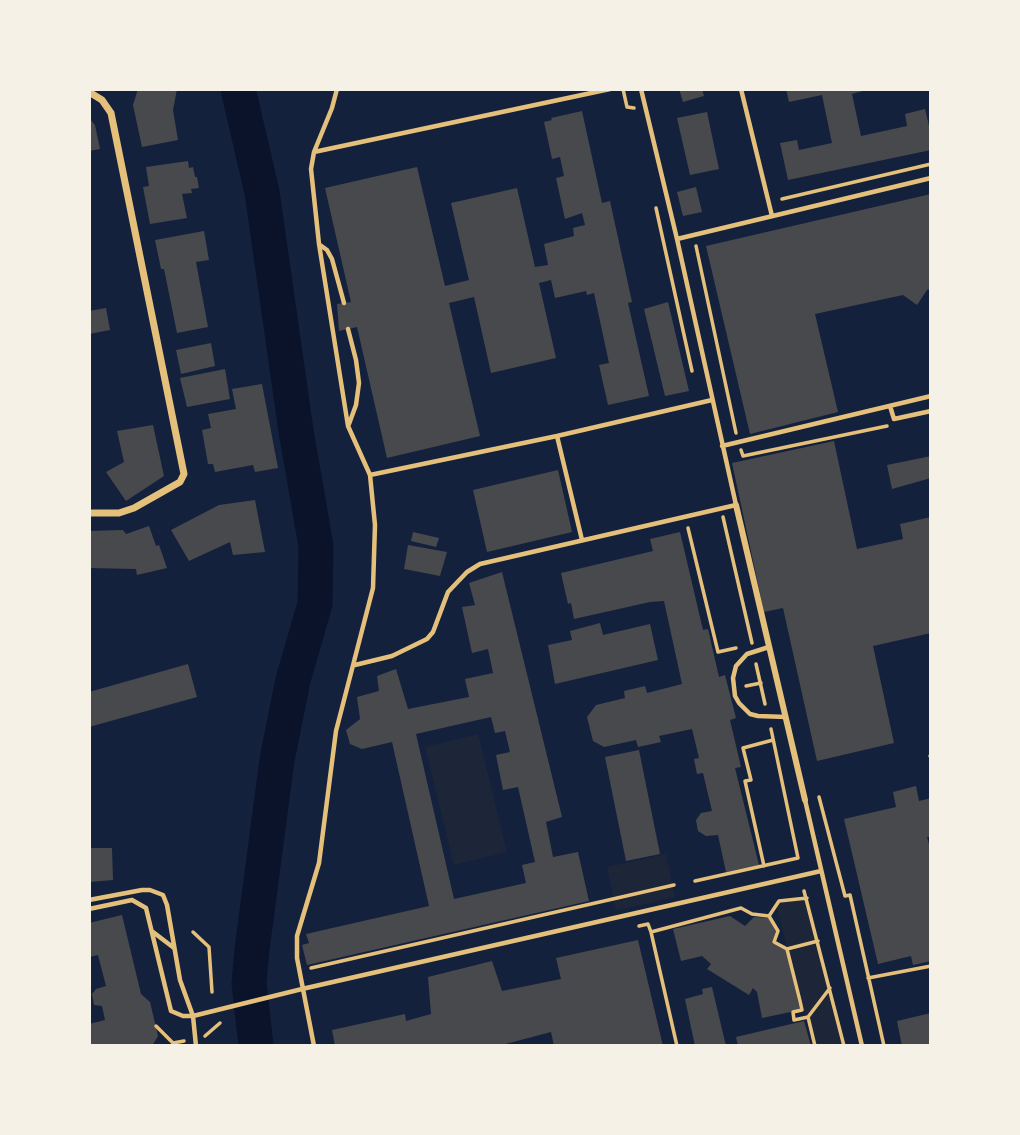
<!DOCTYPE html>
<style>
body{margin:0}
#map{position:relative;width:1020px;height:1135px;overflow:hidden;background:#14213d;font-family:"Public Sans",sans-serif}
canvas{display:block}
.frame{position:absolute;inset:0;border:91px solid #f6f1e7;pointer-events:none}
</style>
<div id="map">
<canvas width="1020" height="1135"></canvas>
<div class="frame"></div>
</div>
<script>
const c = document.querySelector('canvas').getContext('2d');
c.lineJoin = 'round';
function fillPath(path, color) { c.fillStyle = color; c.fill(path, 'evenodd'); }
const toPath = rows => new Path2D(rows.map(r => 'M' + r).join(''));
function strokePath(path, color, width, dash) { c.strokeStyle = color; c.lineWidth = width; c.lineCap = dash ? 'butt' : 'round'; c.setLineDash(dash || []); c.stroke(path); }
const green = toPath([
 [478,734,507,852,454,865,425,747],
 [666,854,675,897,616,911,607,867],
 [808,896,846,1046,813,1046,775,900]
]);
const river = toPath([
 [238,89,262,192,296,431,316,546,315,604,293,680,277,760,252,949,249,983,256,1046]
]);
const building = toPath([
 [138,89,177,89,173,110,178,140,142,147,133,105],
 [679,89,702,89,704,96,683,102],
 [786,89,870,89,852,94,861,136,907,126,905,114,925,109,931,134,931,150,788,180,780,143,797,140,799,150,832,143,822,95,789,102],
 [582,111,602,203,610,201,632,302,628,303,649,396,608,405,599,365,609,363,594,293,587,295,586,291,555,298,551,280,539,283,556,358,491,373,474,297,449,303,480,436,387,458,357,327,339,331,337,304,351,302,325,188,417,167,445,286,469,280,451,203,517,188,535,267,548,265,544,244,574,236,573,228,585,225,582,213,565,219,556,178,564,176,560,157,552,159,544,122,552,120,551,118],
 [707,112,719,169,690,175,677,118],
 [89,118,95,125,100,149,89,151],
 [188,161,189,168,193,167,195,177,197,177,199,188,191,189,192,193,182,194,187,218,150,224,143,187,149,186,146,167],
 [696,187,702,212,683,216,677,192],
 [931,194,931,289,927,290,917,305,903,295,815,314,838,412,750,434,706,246],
 [204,231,209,260,196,262,208,327,177,333,164,269,161,269,155,240],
 [668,302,689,391,665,396,644,309],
 [106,308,110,330,89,334,89,311],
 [211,343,215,366,181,374,176,350],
 [225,369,230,399,187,407,180,378],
 [262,384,278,468,255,472,253,465,215,472,213,464,208,464,202,430,211,428,208,414,236,409,232,389],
 [153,425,164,476,126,501,106,472,124,462,117,431],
 [834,441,857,549,903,539,900,524,931,517,931,633,873,646,894,743,817,761,783,608,764,612,732,463],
 [931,456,931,478,892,489,887,465],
 [558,470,572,532,487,552,473,490],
 [255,500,265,552,233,555,230,542,189,561,171,530,219,505],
 [149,526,156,546,159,545,167,568,137,575,136,569,89,568,89,531,123,530,126,534],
 [413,532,439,538,436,547,411,541],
 [680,532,703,630,708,629,719,677,725,675,736,718,730,720,741,767,735,768,759,865,726,872,718,835,706,836,698,831,696,820,701,813,712,811,703,773,697,774,694,759,699,758,692,729,659,736,661,742,638,747,636,740,604,747,593,741,587,717,596,705,625,698,624,691,645,686,647,693,682,684,664,601,650,602,574,619,571,603,568,604,561,573,653,551,650,539],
 [408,545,447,552,440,576,404,569],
 [502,572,562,817,546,822,553,857,578,852,589,901,307,965,302,945,309,943,306,934,429,906,392,742,362,749,350,744,346,730,360,719,357,697,379,691,377,676,396,669,408,709,469,697,465,679,493,673,488,649,472,653,462,607,475,605,469,583],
 [491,717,495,733,505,731,510,752,496,755,503,790,518,787,535,862,522,865,526,883,454,899,416,734],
 [600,623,603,635,650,624,658,660,555,684,548,645,572,640,570,631],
 [188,664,197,697,89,727,89,692],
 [639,750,660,854,626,861,605,757],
 [916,786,919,801,931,798,931,837,927,837,931,852,931,961,913,965,911,956,878,964,844,819,896,807,893,792],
 [89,848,112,848,113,880,89,882],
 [122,915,141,994,150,1002,158,1036,152,1046,89,1046,89,1024,105,1020,102,1006,94,1005,92,994,96,989,106,986,98,955,89,957,89,923],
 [730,916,745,926,754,917,769,918,776,931,772,943,786,950,800,1010,762,1018,757,992,753,988,749,995,707,969,711,964,702,956,681,961,673,929],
 [638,940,663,1046,554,1046,551,1032,498,1046,335,1046,332,1030,405,1014,406,1021,431,1014,428,977,492,961,502,991,561,979,556,958],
 [712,987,726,1046,695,1046,685,999,703,994,702,989],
 [931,1013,931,1046,902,1046,897,1021],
 [804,1021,811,1046,738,1046,736,1037]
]);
const path = toPath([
 [623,89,627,107,634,108],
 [782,199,931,164],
 [656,208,692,371],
 [696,246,736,433],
 [741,450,743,456,887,426],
 [723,517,752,643],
 [688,528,718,652,736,648],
 [756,664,765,704],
 [746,686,761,683],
 [930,756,931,756],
 [819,797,845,896,850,895,884,1046],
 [764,866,745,781,751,780,743,748,773,740],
 [695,881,798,858,771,729],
 [804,891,844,1046],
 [769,916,779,901,807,898],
 [639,926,648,924,651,932,677,1046],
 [193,932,209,947,212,992],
 [651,932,741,908,752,914,769,916,778,931,774,942,787,949,800,1001,802,1010,793,1012,794,1020,808,1017,815,1046],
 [787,949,818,941],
 [311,968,674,885],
 [868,978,931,966],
 [808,1017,830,988],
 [156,1026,173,1043,184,1041],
 [205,1036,220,1023]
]);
const service = toPath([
 [741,89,772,216],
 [314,152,610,89],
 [677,239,931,178],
 [320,245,327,250,332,259,344,303],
 [348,329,356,360,359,383,356,405,349,424],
 [890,406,894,419,931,411],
 [557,436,582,540],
 [722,446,931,396],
 [370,475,557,436,712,400],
 [769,647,747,654,736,666,733,678,735,696,739,703,750,714,758,716,786,717],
 [355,665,392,656,427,639,433,632,448,592,467,572,480,564,736,505,677,239,641,89],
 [805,800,862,1046],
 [89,900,142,890,150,890,163,895,167,905,180,980,193,1016,196,1046],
 [89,909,132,900,146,908,171,1011,183,1016,193,1016,302,989,821,871],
 [153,932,174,948],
 [314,1046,297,958,297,936,319,863,336,731,373,588,375,525,370,475,348,426,319,244,311,169,314,152,332,108,337,89]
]);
const pedestrian = toPath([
 [736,505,805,800]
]);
const minor = toPath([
 [89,92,102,100,111,113,184,474,180,482,134,508,119,513,89,513]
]);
fillPath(green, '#1d2539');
strokePath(river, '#0b132b', 35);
fillPath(building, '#48494c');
strokePath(path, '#e5c07b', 3.5);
strokePath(service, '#e5c07b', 4.5);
strokePath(pedestrian, '#e5c07b', 6);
strokePath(minor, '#e5c07b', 7);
</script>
